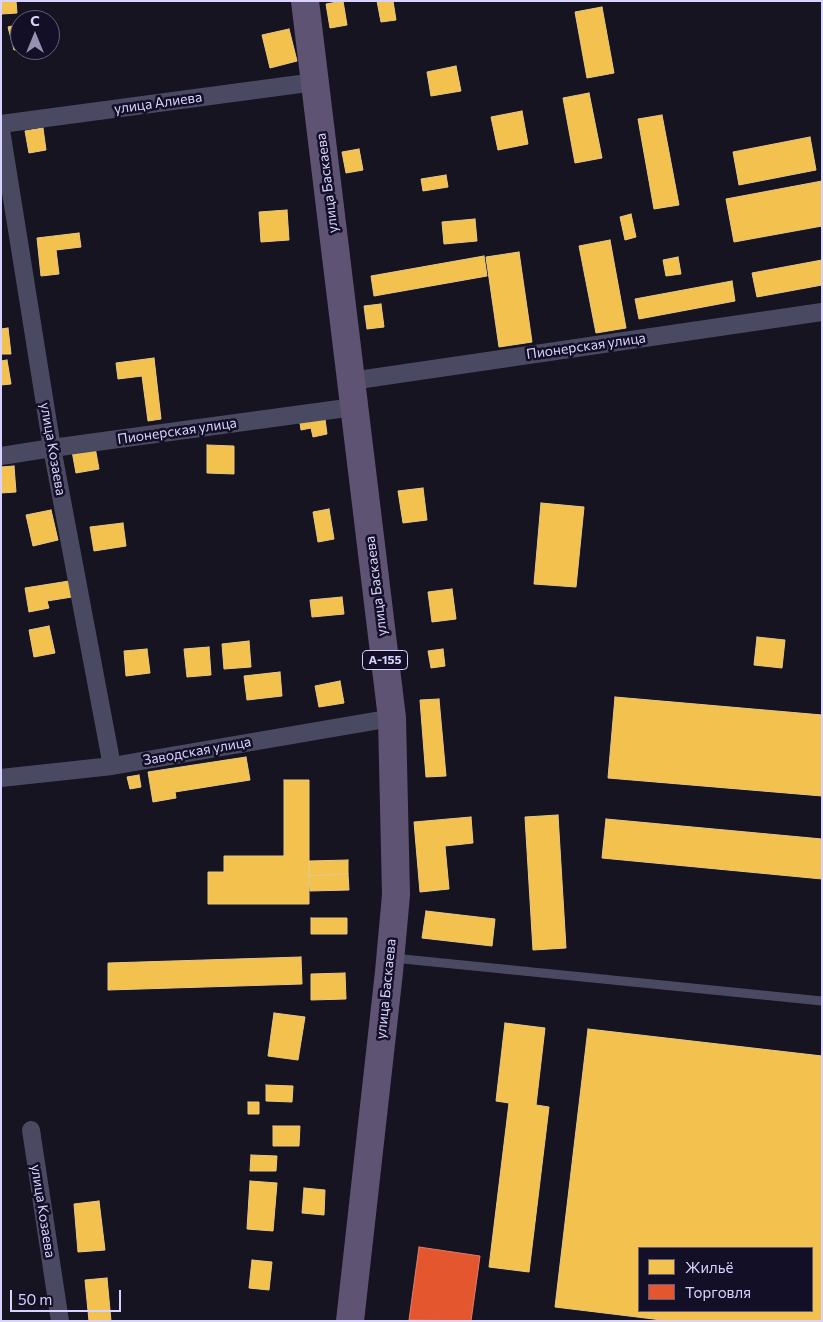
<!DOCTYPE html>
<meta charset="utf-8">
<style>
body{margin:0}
#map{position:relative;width:823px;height:1322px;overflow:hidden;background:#161421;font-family:Commissioner,sans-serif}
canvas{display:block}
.frame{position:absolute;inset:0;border:2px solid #d9d4ff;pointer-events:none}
.legend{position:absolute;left:638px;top:1247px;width:175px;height:65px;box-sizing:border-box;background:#130f26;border:1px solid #625e7d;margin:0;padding:6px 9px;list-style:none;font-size:15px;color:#d9d4ff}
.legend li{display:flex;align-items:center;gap:10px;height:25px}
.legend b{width:25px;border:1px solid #625e7d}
.north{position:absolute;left:10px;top:10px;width:50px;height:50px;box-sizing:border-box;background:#130f26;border:1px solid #625e7d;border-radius:50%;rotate:0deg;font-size:14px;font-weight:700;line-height:20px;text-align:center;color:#d9d4ff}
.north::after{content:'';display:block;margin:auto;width:18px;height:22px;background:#9591b1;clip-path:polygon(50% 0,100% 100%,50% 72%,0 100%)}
.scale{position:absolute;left:10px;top:1290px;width:111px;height:22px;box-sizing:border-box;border:2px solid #d9d4ff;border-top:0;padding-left:6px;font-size:15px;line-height:18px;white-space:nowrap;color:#d9d4ff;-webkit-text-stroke:4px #130f26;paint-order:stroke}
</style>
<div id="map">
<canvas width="823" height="1322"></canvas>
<div class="frame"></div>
<ul class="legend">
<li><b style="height:14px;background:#f2c14e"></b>Жильё</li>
<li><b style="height:14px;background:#e4572e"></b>Торговля</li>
</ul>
<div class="north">С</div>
<div class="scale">50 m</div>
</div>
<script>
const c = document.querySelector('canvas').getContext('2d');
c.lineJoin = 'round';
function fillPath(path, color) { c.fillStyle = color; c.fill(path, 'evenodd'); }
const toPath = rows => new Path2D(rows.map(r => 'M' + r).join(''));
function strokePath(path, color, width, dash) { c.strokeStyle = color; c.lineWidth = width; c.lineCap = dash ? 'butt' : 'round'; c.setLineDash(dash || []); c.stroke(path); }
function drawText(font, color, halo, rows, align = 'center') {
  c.font = font + ' Commissioner,sans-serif'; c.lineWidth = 5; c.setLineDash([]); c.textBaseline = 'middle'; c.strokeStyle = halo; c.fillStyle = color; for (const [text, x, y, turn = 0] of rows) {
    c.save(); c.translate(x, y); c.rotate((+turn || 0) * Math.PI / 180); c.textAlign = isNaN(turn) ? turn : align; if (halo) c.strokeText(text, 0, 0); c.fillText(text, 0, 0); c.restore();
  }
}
const homes = toPath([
 [1,1,16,1,17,13,2,14,1,1],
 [343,1,347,25,330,28,326,4,343,1],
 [377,1,393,1,396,20,381,22,377,1],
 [602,7,614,73,587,78,575,12,602,7],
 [20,24,20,49,14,50,8,27,20,24],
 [289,29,297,61,270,68,262,35,289,29],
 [456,66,461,91,431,96,427,72,456,66],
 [589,93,602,158,575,163,563,98,589,93],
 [522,111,528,144,498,150,491,117,522,111],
 [662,115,679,205,654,209,638,119,662,115],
 [43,128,46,150,29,153,25,131,43,128],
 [810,137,816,170,739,185,733,152,810,137],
 [359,149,363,170,346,173,342,152,359,149],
 [446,175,448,187,423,191,421,179,446,175],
 [822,181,822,226,734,242,726,199,822,181],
 [287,210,289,240,261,242,259,212,287,210],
 [631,214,636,237,625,240,620,217,631,214],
 [475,219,477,241,444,244,442,222,475,219],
 [79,233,81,247,56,250,59,274,41,276,37,238,79,233],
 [610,240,626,328,596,333,579,246,610,240],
 [519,252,532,342,499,347,486,257,519,252],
 [484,256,487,276,374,296,371,276,484,256],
 [678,257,681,274,666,276,663,260,678,257],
 [822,260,822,285,757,297,752,273,822,260],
 [732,281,735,301,639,319,635,299,732,281],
 [381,304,384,327,367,329,364,306,381,304],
 [8,328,11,354,1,354,1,329,8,328],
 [154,358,161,419,148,421,142,376,118,379,116,363,154,358],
 [7,360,11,384,1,385,1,361,7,360],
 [325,419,327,434,313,437,311,428,301,430,300,423,325,419],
 [207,445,234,446,234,474,207,473,207,445],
 [95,447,99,469,76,473,72,451,95,447],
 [14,466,16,492,1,493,1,467,14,466],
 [423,488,427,520,403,523,398,491,423,488],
 [541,503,584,507,576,587,534,584,541,503],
 [329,509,334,539,318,542,313,512,329,509],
 [51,510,58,540,33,546,26,515,51,510],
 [123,523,126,546,94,551,90,527,123,523],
 [69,581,72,597,47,601,49,608,29,612,25,588,69,581],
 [452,589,456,619,432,622,428,592,452,589],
 [342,597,344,614,312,617,310,600,342,597],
 [49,626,55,653,34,657,29,630,49,626],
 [757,637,785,640,782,668,754,665,757,637],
 [249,641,251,667,224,669,222,644,249,641],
 [209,647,211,675,187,677,184,649,209,647],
 [147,649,150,673,126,676,124,651,147,649],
 [443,649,445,666,431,668,428,651,443,649],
 [280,672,282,696,247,700,244,676,280,672],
 [340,681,344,703,319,707,315,686,340,681],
 [615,697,822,715,822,796,608,778,615,697],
 [439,699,446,776,426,777,420,700,439,699],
 [246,757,250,780,175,792,176,798,153,802,148,772,246,757],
 [139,775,141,787,130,789,127,777,139,775],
 [284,780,309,780,309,904,208,904,208,872,224,872,224,856,284,856,284,780],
 [558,815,566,948,533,950,525,817,558,815],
 [471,817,473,843,445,846,449,889,420,892,414,822,471,817],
 [606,819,822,839,822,879,602,858,606,819],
 [348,860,348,874,309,876,309,861,348,860],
 [348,874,349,890,310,891,309,876,348,874],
 [426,911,495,919,492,946,422,938,426,911],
 [311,918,347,918,347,934,311,934,311,918],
 [301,957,302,984,108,990,108,963,301,957],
 [345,973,346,999,311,1000,311,974,345,973],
 [274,1013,305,1017,298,1060,268,1056,274,1013],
 [505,1023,545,1028,536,1105,549,1107,529,1272,489,1267,509,1103,496,1101,505,1023],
 [588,1029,822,1056,822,1321,670,1321,555,1307,588,1029],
 [639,1248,812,1248,812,1311,639,1311,639,1248],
 [266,1085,293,1086,292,1102,266,1101,266,1085],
 [248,1102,259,1102,259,1114,248,1114,248,1102],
 [273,1126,300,1126,299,1146,273,1146,273,1126],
 [251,1155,277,1156,276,1171,250,1171,251,1155],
 [250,1181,277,1183,273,1231,247,1229,250,1181],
 [304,1188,325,1190,324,1215,302,1213,304,1188],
 [99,1201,105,1250,78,1252,74,1204,99,1201],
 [252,1260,272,1262,269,1290,249,1288,252,1260],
 [107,1278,111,1321,89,1321,85,1280,107,1278]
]);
const shops = toPath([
 [419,1247,480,1256,471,1321,409,1320,419,1247]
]);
const service = toPath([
 [393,958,822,1001]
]);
const minor = toPath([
 [1,124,315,82],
 [1,130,52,448,112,766],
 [351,381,822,312],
 [1,456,52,448,354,407],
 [1,778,112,766,392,718],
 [31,1130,60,1321]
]);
const primary = toPath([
 [305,1,392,718,396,895,389,972,350,1321]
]);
const shields = [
 [385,660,45]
];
const shieldNames = [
 ["А-155",385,660]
];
const streetNames = [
 ["улица Алиева",158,103,-8],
 ["улица Баскаева",327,183,-97],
 ["Пионерская улица",586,346,-8],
 ["Пионерская улица",177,431,-8],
 ["улица Козаева",53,449,80],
 ["улица Баскаева",376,586,-97],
 ["Заводская улица",197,751,-10],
 ["улица Баскаева",386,989,-84],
 ["улица Козаева",43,1211,81]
];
fillPath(homes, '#f2c14e');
strokePath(homes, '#eac783', 1);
fillPath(shops, '#e4572e');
strokePath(shops, '#e17c6d', 1);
strokePath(service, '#4a4962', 9);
strokePath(minor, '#4a4962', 18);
strokePath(primary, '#5e5373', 28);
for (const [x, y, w] of shields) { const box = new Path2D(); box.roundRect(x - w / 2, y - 9.5, w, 19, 4); c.fillStyle = '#130f26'; c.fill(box); strokePath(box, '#d9d4ff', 1); }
drawText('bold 12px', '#d9d4ff', null, shieldNames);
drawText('14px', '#d9d4ff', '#130f26', streetNames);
</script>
